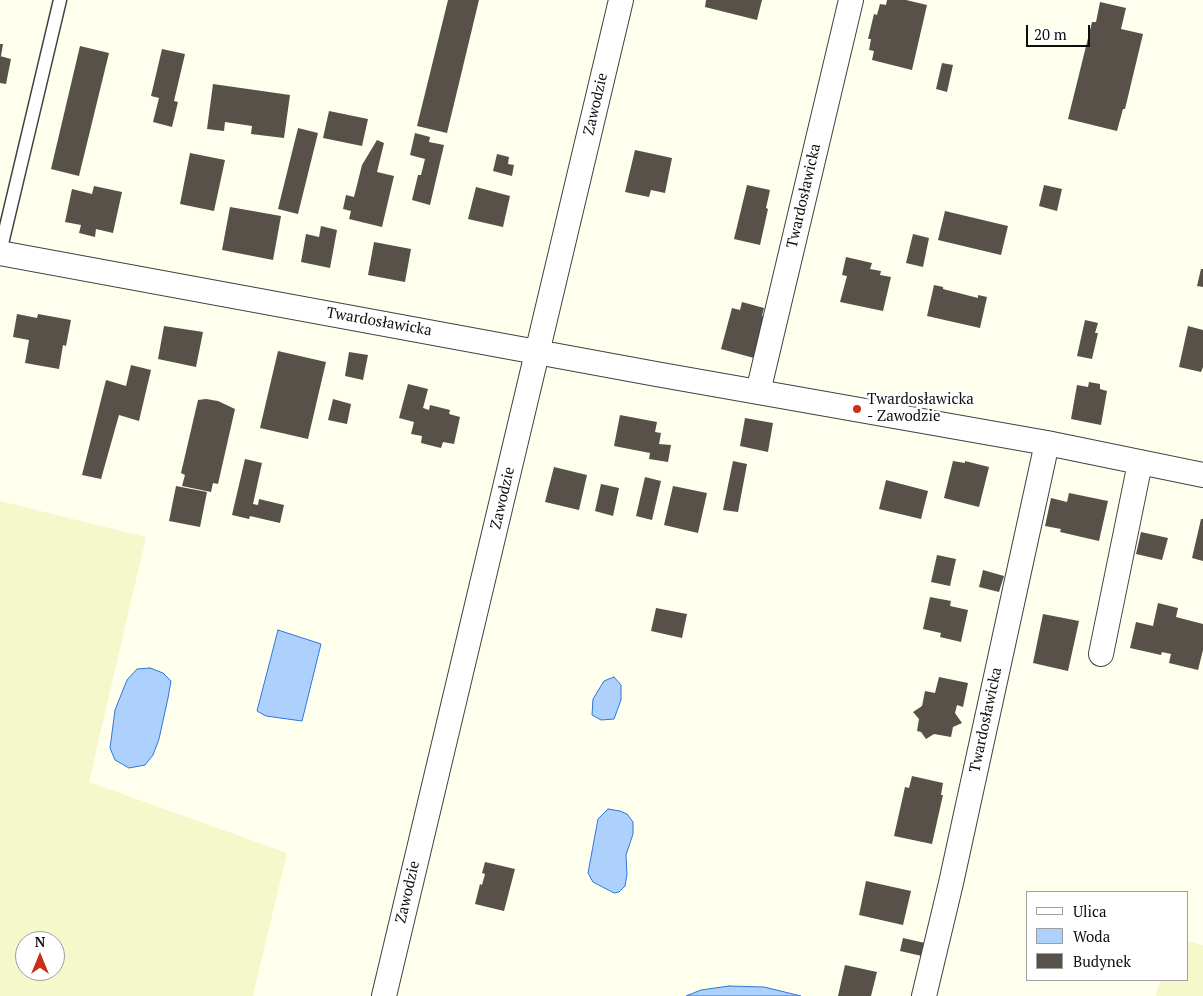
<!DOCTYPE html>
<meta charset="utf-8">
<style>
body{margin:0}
#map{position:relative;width:1203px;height:996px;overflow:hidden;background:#ffe;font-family:"PT Serif",serif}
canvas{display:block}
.legend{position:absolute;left:1026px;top:891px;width:162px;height:90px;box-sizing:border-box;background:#fff;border:1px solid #9f9f9f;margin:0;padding:6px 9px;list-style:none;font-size:15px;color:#0e0e0e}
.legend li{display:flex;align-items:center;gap:10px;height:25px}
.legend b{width:25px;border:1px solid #9f9f9f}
.north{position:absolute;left:15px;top:931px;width:50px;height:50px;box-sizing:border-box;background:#fff;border:1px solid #9f9f9f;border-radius:50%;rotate:0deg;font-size:14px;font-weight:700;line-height:20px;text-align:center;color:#0e0e0e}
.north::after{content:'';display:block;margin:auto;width:18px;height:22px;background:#ca3019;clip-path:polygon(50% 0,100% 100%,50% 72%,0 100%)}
.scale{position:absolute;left:1026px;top:25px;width:64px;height:22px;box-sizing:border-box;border:2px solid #0e0e0e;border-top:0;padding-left:6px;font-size:15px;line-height:18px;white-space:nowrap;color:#0e0e0e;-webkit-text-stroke:4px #fff;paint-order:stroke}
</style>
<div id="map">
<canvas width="1203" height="996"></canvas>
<ul class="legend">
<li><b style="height:6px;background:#fff"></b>Ulica</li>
<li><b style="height:14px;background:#aed0fc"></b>Woda</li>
<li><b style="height:14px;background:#575149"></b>Budynek</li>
</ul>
<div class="north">N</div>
<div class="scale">20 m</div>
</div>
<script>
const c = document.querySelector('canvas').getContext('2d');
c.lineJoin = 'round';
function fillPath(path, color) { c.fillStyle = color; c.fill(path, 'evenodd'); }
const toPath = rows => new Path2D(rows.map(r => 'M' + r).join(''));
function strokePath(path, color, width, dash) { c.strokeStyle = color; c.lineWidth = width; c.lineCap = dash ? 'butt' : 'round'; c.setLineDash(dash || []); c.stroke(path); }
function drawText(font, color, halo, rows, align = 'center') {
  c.font = font + ' "PT Serif",serif'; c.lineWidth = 5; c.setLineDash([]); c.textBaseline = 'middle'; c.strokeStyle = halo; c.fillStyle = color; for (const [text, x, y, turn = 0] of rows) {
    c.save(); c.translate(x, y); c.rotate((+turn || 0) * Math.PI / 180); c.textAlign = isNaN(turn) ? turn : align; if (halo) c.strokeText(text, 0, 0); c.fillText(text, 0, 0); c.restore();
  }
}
const farmland = toPath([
 [0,501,146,537,89,782,287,853,253,996,0,996],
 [25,941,55,941,55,971,25,971],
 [1187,941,1203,945,1203,996,1156,996,1160,980,1187,980]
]);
const water = toPath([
 [278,630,321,644,302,721,266,716,257,711,278,630],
 [150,668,163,673,171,681,168,698,159,739,153,755,145,765,129,768,115,760,110,748,115,710,127,680,137,669,150,668],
 [614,677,621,685,621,700,614,719,601,720,592,715,593,699,604,681,614,677],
 [608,809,620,811,627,814,633,822,633,834,626,855,627,874,625,886,619,892,614,893,593,882,588,873,598,819,608,809],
 [729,986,764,987,801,996,686,996,701,990,729,986]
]);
const building = toPath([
 [448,0,479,0,447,133,417,126],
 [706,0,762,0,757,20,705,7],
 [887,0,906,0,927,5,912,70,872,60,874,51,869,50,871,39,868,39,874,14,877,15,880,4,886,5],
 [1100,2,1126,8,1121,29,1143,34,1125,109,1123,109,1117,131,1068,119,1092,22,1096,22],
 [0,44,3,44,1,56,0,56],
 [80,46,109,53,79,176,51,169],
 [162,49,185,54,174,101,178,102,172,127,153,122,159,98,151,96],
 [0,56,11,59,6,84,0,83],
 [942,63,953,65,947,92,936,89],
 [213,84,290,95,284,138,251,134,252,126,225,122,224,131,207,129],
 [329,111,368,119,362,146,323,138],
 [298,128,318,133,298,214,278,209],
 [415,133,430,137,429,142,444,145,430,205,412,200,418,175,421,175,425,159,410,155],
 [377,140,384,143,377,172,394,176,382,227,349,219,351,211,343,209,346,195,354,197,362,165],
 [635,150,672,158,665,193,651,190,649,197,625,192],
 [190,153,225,160,214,211,180,204],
 [497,154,509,157,508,164,514,165,512,176,493,171],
 [747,185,770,190,766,208,768,209,760,245,734,239],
 [1044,185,1062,189,1057,211,1039,206],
 [94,186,122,192,113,233,96,229,95,237,79,233,81,225,65,222,72,189,92,194],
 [476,187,510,196,503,227,468,219],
 [230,207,281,216,273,260,222,250],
 [945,211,1008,226,1001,255,938,240],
 [321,226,337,230,330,268,301,262,306,234,319,237],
 [913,234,929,238,923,267,906,263],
 [374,242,411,249,405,282,368,275],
 [846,257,872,263,870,269,881,271,880,275,891,277,883,311,840,302,847,276,842,275],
 [1201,269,1203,269,1203,287,1197,286],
 [934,285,943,287,943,289,978,298,978,295,987,297,980,328,927,316],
 [742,302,764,308,762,316,764,316,754,358,721,349,732,308,740,310],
 [17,314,37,318,38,314,71,320,66,346,63,345,59,369,25,363,29,340,13,337],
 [1085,320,1098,323,1095,333,1098,333,1092,359,1077,356],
 [164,326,203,332,196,367,158,359],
 [1188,326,1203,330,1203,367,1201,372,1179,367],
 [278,351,326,362,308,439,260,428],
 [349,352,368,355,363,380,345,376],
 [131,365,151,370,139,421,119,415,101,479,82,475,106,380,126,386],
 [1089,382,1100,384,1100,389,1107,391,1101,425,1071,419,1077,385,1088,387],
 [408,384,428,389,423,408,429,410,430,405,450,410,449,414,460,417,454,444,443,442,441,448,421,443,422,436,411,434,414,422,399,418],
 [206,399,218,401,235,409,218,484,213,483,211,492,182,486,185,475,181,473,198,400],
 [333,399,351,404,347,424,328,420],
 [620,415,657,422,655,432,661,433,659,444,671,445,668,462,649,459,650,453,614,446],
 [745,418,773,423,768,452,740,446],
 [245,459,262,463,253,504,258,505,259,499,284,505,280,523,250,516,249,519,232,515],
 [733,461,747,464,738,512,723,510],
 [953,461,965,463,965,461,989,467,979,507,944,498],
 [554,467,587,475,579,510,545,502],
 [645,477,661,481,652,520,636,516],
 [886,480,928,491,921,519,879,509],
 [601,484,619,488,613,516,595,511],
 [176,486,207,492,200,527,169,521],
 [673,486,707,493,698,533,664,525],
 [1069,493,1108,501,1099,541,1060,532,1061,529,1045,526,1051,498,1067,502],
 [1201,519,1203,519,1203,561,1192,558],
 [1141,532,1168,538,1162,560,1136,554],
 [937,555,956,559,950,586,931,582],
 [983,570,1004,576,999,592,979,587],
 [930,597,951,601,950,606,968,610,961,642,940,637,941,633,923,629],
 [1158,603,1178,608,1176,617,1203,624,1203,650,1198,670,1169,663,1171,654,1162,652,1161,655,1130,648,1136,622,1153,626],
 [656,608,687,614,682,638,651,631],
 [1043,614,1079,621,1068,671,1033,663],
 [939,677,968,683,963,707,957,705,955,713,962,723,953,727,951,737,934,734,926,739,921,732,917,731,919,719,913,712,922,706,925,691,935,693],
 [912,776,943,783,941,795,943,795,932,844,894,836,905,787,909,788],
 [485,862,515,869,504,911,475,904,480,884,482,885,485,874,482,873],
 [866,881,911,891,903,925,859,915],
 [903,938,925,943,922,956,900,951],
 [845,965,877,972,871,996,838,996]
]);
const lane = toPath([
 [0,252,60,0]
]);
const street = toPath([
 [0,253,656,374,1047,443,1203,475],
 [758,392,851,0],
 [1101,654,1140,463],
 [384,996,621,0],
 [924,996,951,883,1047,443]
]);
const markers = [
 [857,409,5,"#ca3019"]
];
const streetNames = [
 ["Zawodzie",596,104,-77],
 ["Twardosławicka",804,196,-77],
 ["Twardosławicka",379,322,10],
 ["Zawodzie",503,498,-77],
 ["Twardosławicka",986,720,-78],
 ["Zawodzie",408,892,-77]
];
const poiNames = [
 ["Twardosławicka",867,400],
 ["- Zawodzie",867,417]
];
fillPath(farmland, '#f4f8cb');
fillPath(water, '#aed0fc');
strokePath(water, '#2e76d9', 1);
fillPath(building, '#575149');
strokePath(lane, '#414141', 15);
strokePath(street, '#414141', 26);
strokePath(lane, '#fff', 12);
strokePath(street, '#fff', 24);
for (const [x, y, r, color] of markers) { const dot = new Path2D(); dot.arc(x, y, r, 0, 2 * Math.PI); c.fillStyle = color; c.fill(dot); strokePath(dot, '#fff', 2); }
drawText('15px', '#0e0e0e', '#fff', streetNames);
drawText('15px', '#0e0e0e', '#fff', poiNames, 'left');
</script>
